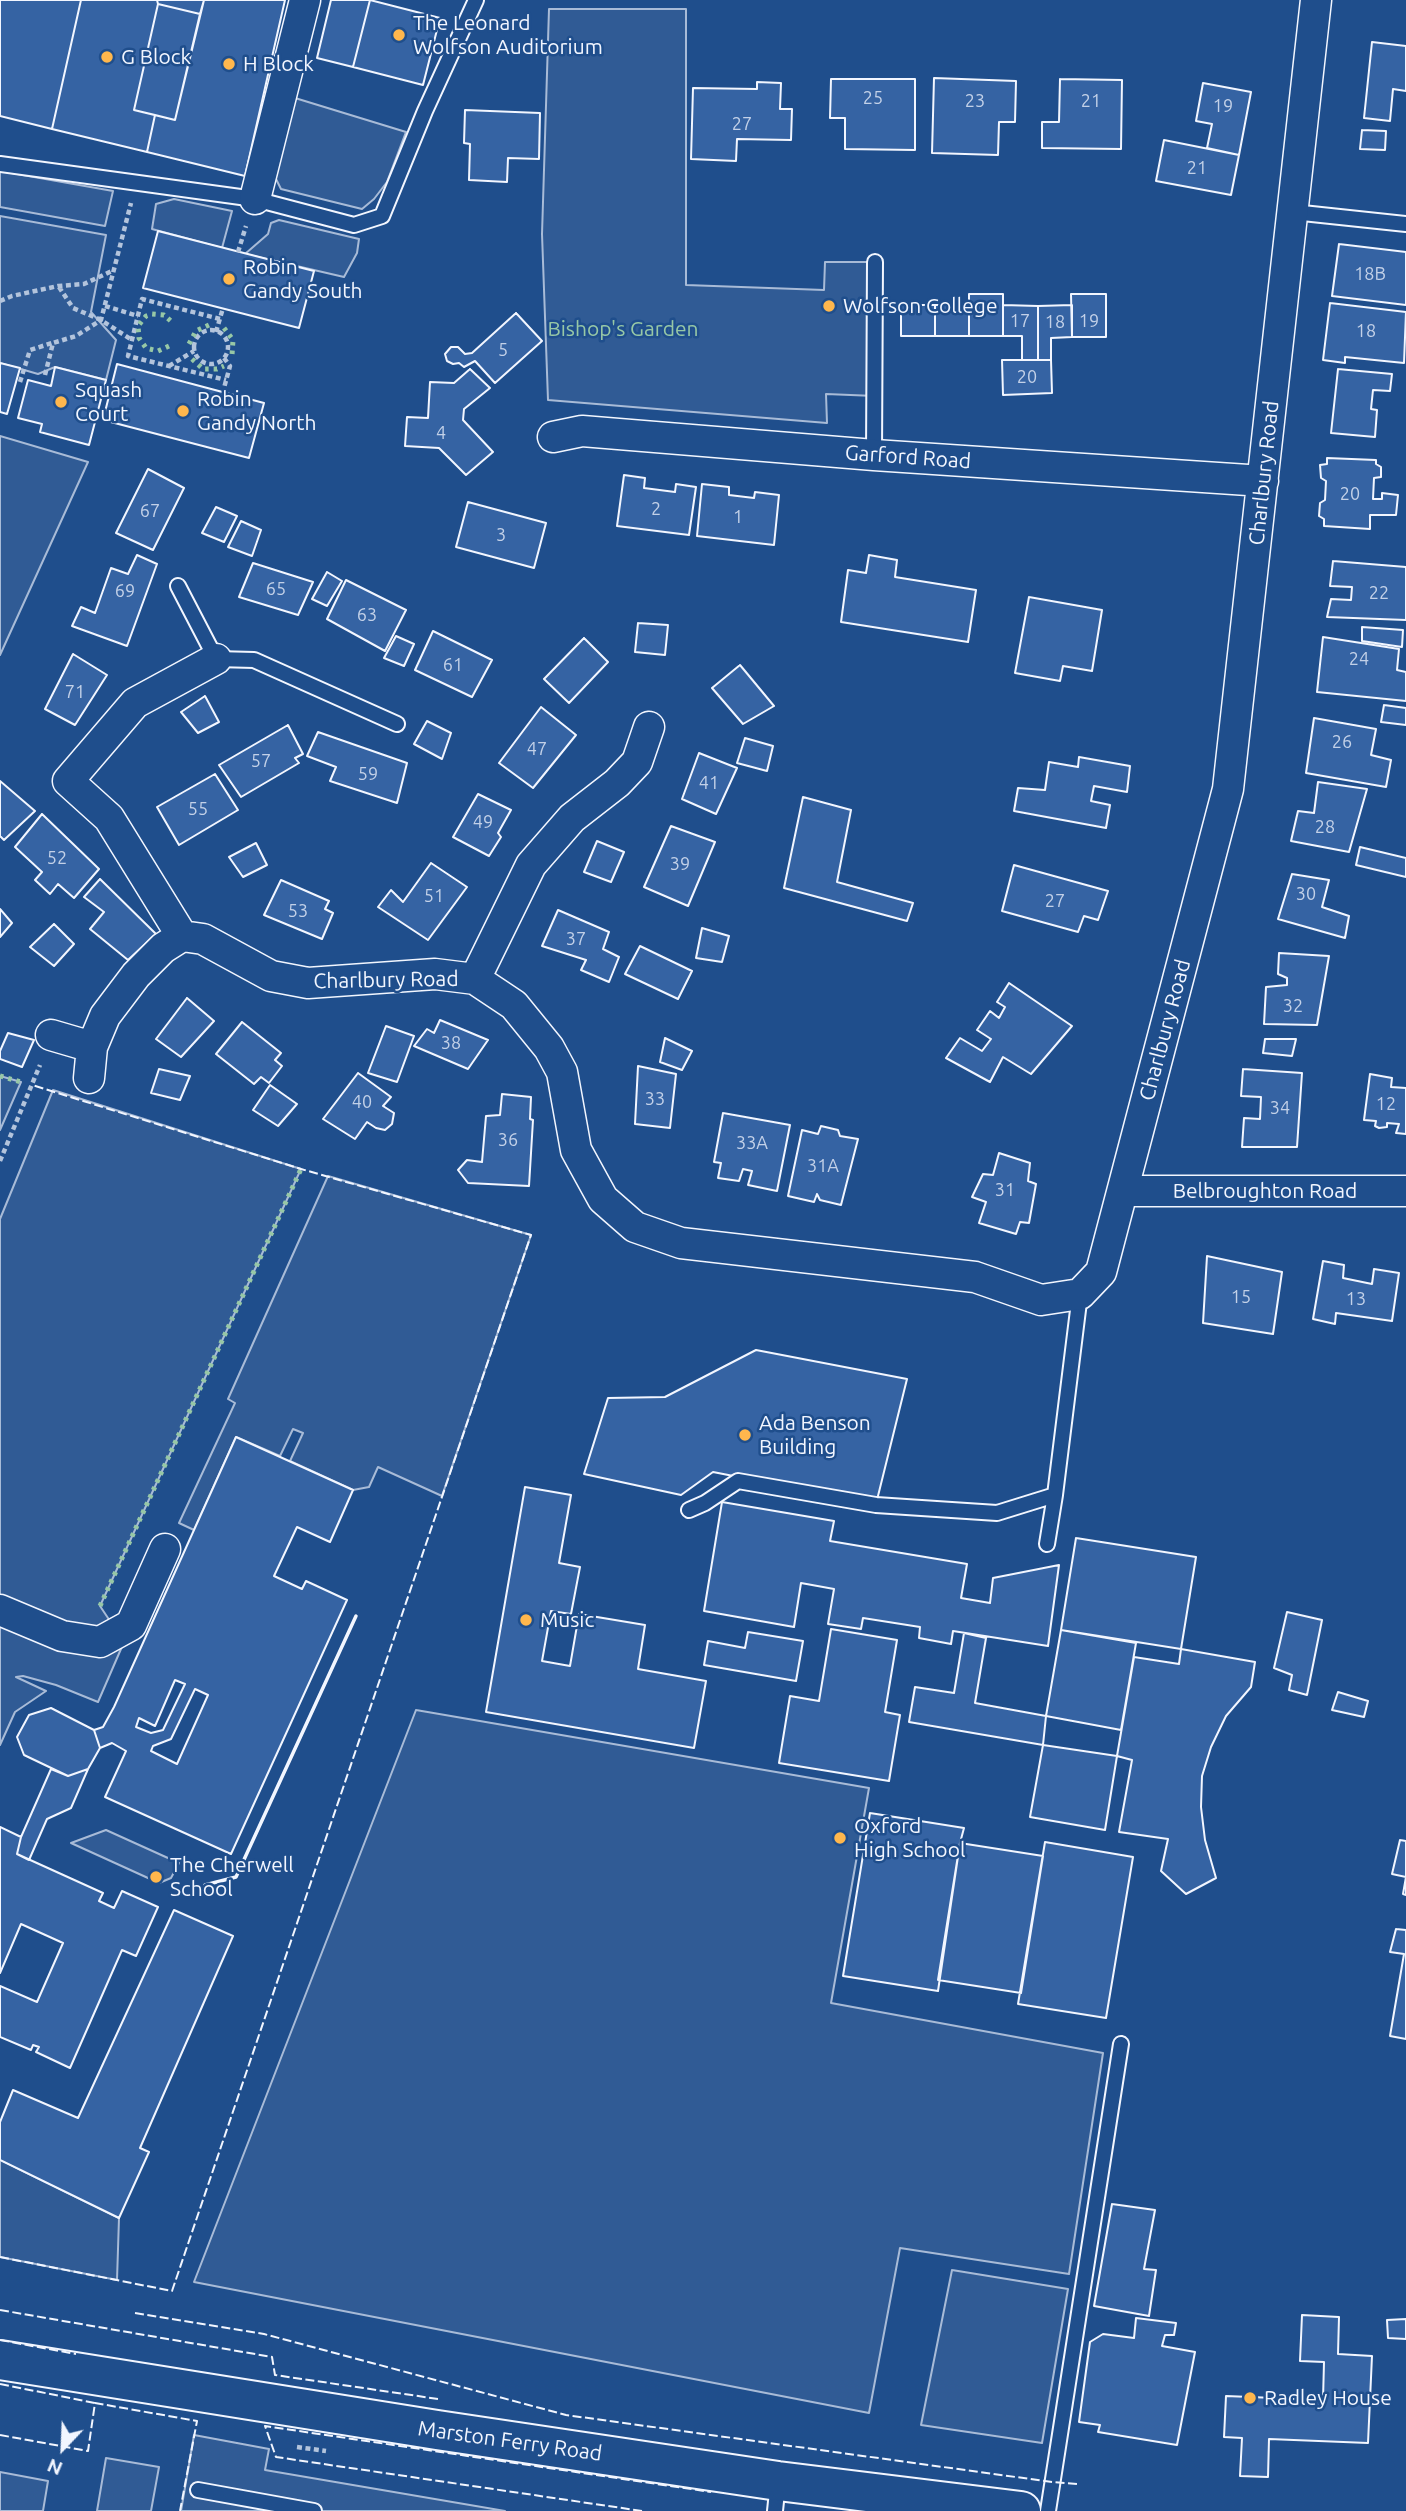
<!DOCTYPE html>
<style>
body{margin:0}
#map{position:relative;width:1406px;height:2511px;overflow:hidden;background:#1f4e8c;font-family:Ubuntu,sans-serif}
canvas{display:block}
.north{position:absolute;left:28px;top:2413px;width:70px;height:70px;-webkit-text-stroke:5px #1f4e8c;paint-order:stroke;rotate:203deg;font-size:19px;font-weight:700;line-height:28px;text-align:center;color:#f2f6ff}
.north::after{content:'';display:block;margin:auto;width:24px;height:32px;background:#f2f6ff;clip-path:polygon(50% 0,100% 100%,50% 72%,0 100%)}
</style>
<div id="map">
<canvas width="1406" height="2511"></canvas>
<div class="north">N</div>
</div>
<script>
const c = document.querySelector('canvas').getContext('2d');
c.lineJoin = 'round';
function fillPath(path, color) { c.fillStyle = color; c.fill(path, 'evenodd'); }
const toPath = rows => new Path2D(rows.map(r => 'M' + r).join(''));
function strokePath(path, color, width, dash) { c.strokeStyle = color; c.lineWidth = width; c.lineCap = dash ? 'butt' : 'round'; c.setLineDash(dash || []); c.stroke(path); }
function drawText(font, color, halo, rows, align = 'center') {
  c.font = font + ' Ubuntu,sans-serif'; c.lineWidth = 5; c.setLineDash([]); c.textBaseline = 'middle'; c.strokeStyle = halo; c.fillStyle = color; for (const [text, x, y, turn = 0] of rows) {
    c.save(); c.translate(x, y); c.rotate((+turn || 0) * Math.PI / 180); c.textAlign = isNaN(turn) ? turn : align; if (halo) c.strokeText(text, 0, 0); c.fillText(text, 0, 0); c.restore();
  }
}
const built = toPath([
 [549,9,686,9,686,285,824,290,825,262,875,262,875,396,826,394,827,423,548,400,542,234,549,9],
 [295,98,406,132,387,182,374,199,362,209,281,189,274,175,295,98],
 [0,171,113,191,105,226,0,207,0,171],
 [174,199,232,211,222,248,152,229,156,204,174,199],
 [0,216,106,235,91,312,116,340,106,380,55,367,38,374,0,363,0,216],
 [279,220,359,239,357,253,344,277,245,254,268,234,271,223,279,220],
 [0,436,88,462,0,655,0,436],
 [0,1076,21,1082,0,1130,0,1076],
 [53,1090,301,1169,100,1606,124,1642,98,1702,56,1685,23,1676,16,1677,46,1691,15,1712,0,1745,0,1219,53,1090],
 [328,1176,531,1235,442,1496,378,1467,369,1487,353,1490,290,1461,303,1433,293,1429,280,1456,236,1437,194,1530,179,1523,235,1403,228,1399,328,1176],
 [416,1710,869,1788,831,2003,1103,2053,1069,2274,900,2248,869,2413,194,2282,416,1710],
 [106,1830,179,1863,171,1878,159,1883,71,1843,106,1830],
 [0,2160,119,2218,117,2280,0,2257,0,2160],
 [952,2270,1068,2289,1042,2443,921,2425,952,2270],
 [194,2435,269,2449,265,2470,505,2511,181,2511,194,2435],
 [106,2458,159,2467,151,2511,97,2511,106,2458],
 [0,2472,48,2481,43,2511,0,2511,0,2472]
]);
const building = toPath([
 [0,0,81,0,52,129,0,116,0,0],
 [81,0,157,0,158,4,134,110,155,115,147,152,52,129,81,0],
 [157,0,204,0,200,14,158,4,157,0],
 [204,0,285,0,245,176,147,152,155,115,175,120,204,0],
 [331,0,370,0,353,67,317,58,331,0],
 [370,0,440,18,423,85,353,67,370,0],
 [158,4,200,14,175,120,134,110,158,4],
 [1372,42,1406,46,1406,91,1393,89,1390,121,1364,118,1372,42],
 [934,78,1016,81,1015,122,999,122,998,155,932,153,934,78],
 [831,79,915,79,915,150,845,149,845,118,830,118,831,79],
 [1060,79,1122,80,1121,149,1042,148,1042,122,1059,122,1060,79],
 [757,82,781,83,780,109,792,109,791,140,737,139,736,161,691,159,693,88,757,89,757,82],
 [1203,83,1251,92,1239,155,1207,148,1212,124,1196,121,1203,83],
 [465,110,540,113,539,159,508,158,507,182,469,180,470,144,464,143,465,110],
 [1362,130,1386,131,1385,150,1360,149,1362,130],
 [1164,140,1239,155,1231,195,1156,181,1164,140],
 [158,231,314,271,299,328,143,288,158,231],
 [1339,244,1406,252,1406,305,1332,296,1339,244],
 [969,294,1003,294,1003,336,969,336,969,294],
 [1071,294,1106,294,1106,337,1072,337,1071,294],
 [1330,303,1406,312,1404,363,1345,357,1345,363,1323,360,1330,303],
 [901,305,935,305,935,336,901,336,901,305],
 [935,305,969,305,969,336,935,336,935,305],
 [1003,305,1038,306,1038,360,1022,360,1022,336,1003,336,1003,305],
 [1072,305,1072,337,1051,338,1051,360,1038,360,1038,306,1072,305],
 [516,313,542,341,495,383,475,361,464,367,459,363,453,364,447,361,445,354,451,347,458,347,465,354,472,353,516,313],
 [1002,360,1051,360,1052,393,1003,395,1002,360],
 [0,363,20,368,7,414,0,412,0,363],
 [117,364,264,403,249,458,103,420,117,364],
 [55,367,106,380,89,445,40,432,42,424,18,418,28,380,51,386,55,367],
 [470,369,490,388,464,409,463,420,493,452,466,475,439,448,405,446,407,417,428,418,430,382,454,383,470,369],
 [1338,369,1392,374,1390,391,1373,390,1371,409,1377,410,1375,437,1331,433,1338,369],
 [1327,458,1376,460,1376,464,1381,467,1381,477,1374,478,1373,499,1382,499,1382,493,1398,495,1396,515,1370,515,1370,529,1324,526,1324,519,1319,516,1320,503,1325,500,1326,481,1321,478,1320,465,1327,464,1327,458],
 [148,469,184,488,153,550,116,533,148,469],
 [624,475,645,478,644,488,675,492,676,484,696,487,689,535,617,526,624,475],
 [702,484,729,487,729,495,754,498,755,492,779,495,774,545,697,536,702,484],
 [468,502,546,523,534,568,456,547,468,502],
 [216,507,237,516,224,542,202,533,216,507],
 [241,521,261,530,252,556,228,547,241,521],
 [137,555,157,564,127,646,72,626,81,607,95,613,111,568,128,574,137,555],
 [869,555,897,560,895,577,976,590,968,642,841,622,848,570,866,573,869,555],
 [1333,561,1406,567,1406,620,1327,617,1331,599,1351,600,1352,587,1330,586,1333,561],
 [253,563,313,582,298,615,239,597,253,563],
 [327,572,342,581,327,606,312,599,327,572],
 [346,580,406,610,385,651,327,619,346,580],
 [1029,597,1102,610,1092,671,1063,666,1060,681,1015,673,1029,597],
 [638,623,668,625,665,655,635,652,638,623],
 [1362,627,1403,630,1402,647,1362,641,1362,627],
 [433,631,492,660,472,697,415,670,433,631],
 [396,636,414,644,404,666,384,658,396,636],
 [1323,637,1399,649,1397,670,1406,672,1406,701,1317,692,1323,637],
 [584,638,608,662,569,703,544,679,584,638],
 [73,654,107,675,75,725,45,709,73,654],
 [740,665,774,706,743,724,712,688,740,665],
 [205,696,219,722,198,733,181,712,205,696],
 [1384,705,1406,708,1406,725,1381,722,1384,705],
 [541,707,576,735,533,788,499,763,541,707],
 [1314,718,1376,729,1371,755,1391,760,1386,787,1306,773,1314,718],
 [427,721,451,733,442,759,414,744,427,721],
 [288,725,303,754,295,758,299,763,241,797,219,765,288,725],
 [318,732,407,763,397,803,330,781,336,767,307,756,318,732],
 [745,738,773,746,767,771,737,763,745,738],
 [699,753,737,768,716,814,682,799,699,753],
 [1079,757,1130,766,1127,792,1094,786,1091,801,1110,805,1106,828,1014,811,1018,788,1045,790,1049,762,1078,767,1079,757],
 [215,774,238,810,179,845,157,807,215,774],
 [0,781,35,811,4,840,0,836,0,781],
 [1318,782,1367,789,1349,852,1291,841,1298,811,1314,813,1318,782],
 [478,794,511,810,498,833,501,837,489,856,453,837,478,794],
 [803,797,851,810,837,882,913,903,907,921,784,888,803,797],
 [42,814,99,869,74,898,58,884,50,894,35,880,42,872,15,847,42,814],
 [671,826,715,842,688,906,644,887,671,826],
 [597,841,624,852,611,882,584,872,597,841],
 [256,843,267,865,243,877,229,857,256,843],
 [1360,847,1406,858,1406,877,1356,865,1360,847],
 [431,863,467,887,428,940,378,907,391,890,403,902,431,863],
 [1014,865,1108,891,1098,920,1084,916,1078,932,1002,911,1014,865],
 [1292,874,1329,880,1322,907,1349,916,1345,938,1278,919,1292,874],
 [100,879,156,934,128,960,90,929,104,912,84,897,100,879],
 [281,880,329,901,325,909,333,913,322,939,264,915,281,880],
 [0,909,12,923,0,937,0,909],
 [558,910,609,932,603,949,619,957,609,982,581,970,586,960,542,946,558,910],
 [54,924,74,944,54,966,30,947,54,924],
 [702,928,729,936,722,962,696,958,702,928],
 [640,946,692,971,678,999,625,974,640,946],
 [1279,953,1329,956,1317,1025,1264,1024,1266,987,1287,985,1287,978,1278,974,1279,953],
 [1009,983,1072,1026,1031,1074,1003,1057,990,1082,946,1058,960,1038,982,1051,991,1039,977,1030,990,1011,999,1018,1005,1007,997,1002,1009,983],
 [187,998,214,1021,181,1057,156,1039,187,998],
 [440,1020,488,1040,468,1069,414,1046,427,1029,434,1033,440,1020],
 [242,1022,281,1053,275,1060,282,1066,269,1083,261,1077,254,1084,216,1054,242,1022],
 [386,1026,414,1036,397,1082,368,1073,386,1026],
 [8,1033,34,1040,22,1067,0,1059,0,1051,8,1033],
 [665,1038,692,1051,682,1070,660,1062,665,1038],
 [1265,1039,1296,1039,1292,1056,1263,1053,1265,1039],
 [638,1066,676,1074,670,1128,635,1124,638,1066],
 [159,1069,190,1076,180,1100,151,1093,159,1069],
 [1243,1069,1302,1073,1297,1147,1242,1147,1244,1118,1260,1119,1261,1097,1241,1096,1243,1069],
 [358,1073,391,1097,383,1106,394,1113,392,1124,385,1130,376,1128,367,1122,355,1139,323,1119,358,1073],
 [1370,1074,1392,1078,1391,1087,1406,1088,1406,1134,1396,1133,1399,1124,1387,1123,1387,1127,1379,1128,1375,1126,1376,1121,1364,1120,1370,1074],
 [270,1085,297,1104,278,1126,253,1110,270,1085],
 [502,1094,531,1097,530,1119,533,1120,529,1186,468,1183,458,1170,467,1160,482,1162,486,1116,500,1115,502,1094],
 [723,1113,790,1125,777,1191,748,1185,752,1171,743,1169,739,1181,718,1178,721,1163,714,1162,723,1113],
 [821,1126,838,1130,840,1136,858,1139,841,1205,820,1200,817,1194,814,1202,788,1196,802,1130,818,1134,821,1126],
 [999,1153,1030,1163,1028,1181,1036,1184,1029,1223,1020,1222,1016,1234,979,1223,986,1202,972,1197,983,1174,993,1175,999,1153],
 [1207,1256,1282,1272,1273,1334,1203,1323,1207,1256],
 [1323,1261,1344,1265,1343,1278,1372,1284,1374,1269,1399,1273,1392,1321,1336,1313,1335,1324,1313,1319,1323,1261],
 [756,1350,907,1379,876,1504,713,1472,681,1495,584,1474,608,1398,665,1397,756,1350],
 [236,1437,353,1490,330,1542,297,1527,274,1576,302,1589,306,1581,347,1600,231,1854,105,1797,126,1751,112,1743,100,1748,94,1730,103,1727,114,1707,236,1437],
 [175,1680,185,1684,163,1730,151,1733,136,1727,139,1718,155,1726,175,1680],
 [195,1689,208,1695,177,1764,151,1751,153,1746,171,1739,195,1689],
 [525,1487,571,1495,559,1563,580,1567,571,1614,551,1611,542,1661,570,1666,579,1614,645,1625,638,1669,706,1681,694,1748,486,1712,525,1487],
 [722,1502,834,1521,830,1541,967,1564,961,1598,990,1603,993,1578,1059,1565,1048,1646,953,1631,951,1644,919,1638,920,1627,863,1618,861,1629,828,1624,834,1589,801,1583,794,1627,704,1611,722,1502],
 [1076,1538,1196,1557,1181,1649,1061,1630,1076,1538],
 [1287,1612,1322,1620,1307,1695,1289,1690,1292,1675,1274,1668,1287,1612],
 [831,1629,897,1640,885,1712,900,1715,889,1781,779,1763,790,1696,819,1701,831,1629],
 [1061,1630,1136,1643,1121,1730,1046,1716,1061,1630],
 [748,1632,803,1641,796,1681,704,1665,708,1641,745,1648,748,1632],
 [964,1633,986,1638,975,1703,1046,1716,1043,1745,909,1722,915,1687,954,1693,964,1633],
 [1181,1649,1255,1662,1251,1687,1226,1716,1211,1747,1202,1776,1201,1807,1205,1840,1216,1878,1186,1894,1161,1871,1168,1839,1119,1832,1132,1760,1117,1756,1134,1657,1179,1664,1181,1649],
 [1338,1692,1368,1701,1364,1717,1332,1710,1338,1692],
 [51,1708,94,1730,100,1748,88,1769,68,1776,24,1755,17,1737,29,1715,51,1708],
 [1043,1745,1117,1756,1105,1830,1030,1817,1043,1745],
 [51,1769,68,1776,88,1769,71,1808,47,1819,29,1860,17,1854,21,1837,51,1769],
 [870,1813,964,1828,960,1843,938,1991,843,1976,870,1813],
 [0,1827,21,1837,17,1854,103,1893,99,1901,114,1908,122,1891,158,1907,136,1956,122,1950,70,2068,36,2052,39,2047,33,2045,31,2050,0,2037,0,1986,37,2002,63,1943,21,1924,0,1973,0,1827],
 [1400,1840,1406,1841,1406,1895,1403,1894,1406,1877,1392,1874,1400,1840],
 [1045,1842,1133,1857,1106,2018,1018,2004,1045,1842],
 [960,1843,1043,1856,1021,1993,938,1980,960,1843],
 [174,1910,233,1936,140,2148,149,2152,119,2218,0,2160,0,2122,13,2090,78,2118,174,1910],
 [1396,1929,1406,1930,1406,2039,1390,2036,1404,1954,1390,1952,1396,1929],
 [1112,2204,1155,2210,1144,2269,1156,2270,1149,2316,1094,2306,1112,2204],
 [1302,2315,1339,2317,1338,2354,1372,2356,1368,2443,1269,2439,1268,2477,1240,2476,1242,2438,1224,2437,1226,2396,1323,2400,1324,2362,1300,2361,1302,2315],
 [1136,2318,1176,2323,1174,2335,1165,2335,1162,2346,1195,2352,1177,2445,1098,2432,1100,2425,1079,2422,1090,2342,1103,2334,1134,2338,1136,2318],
 [1406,2319,1406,2339,1388,2338,1387,2320,1406,2319]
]);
const path = toPath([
 [238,252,246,226],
 [59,287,73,308,101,320,132,340],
 [0,301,12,296,58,286,84,284,114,270],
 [105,306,138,316],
 [220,319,142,299,128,356,226,380],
 '194 347a17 17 0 1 1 34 0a17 17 0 1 1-34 0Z',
 [216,332,223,308],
 [224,358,230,366,224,388],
 [169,366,194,351],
 [45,375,53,343,76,336,101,320,131,203],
 [20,382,30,350,52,343],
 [0,1161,40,1065],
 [297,2447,326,2451]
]);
const lane = toPath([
 [0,164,255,199,354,225,382,216,425,111,476,0],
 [1293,212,1406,224],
 [874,455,875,262],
 [178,586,216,659,254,660,397,724],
 [689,1510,705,1503,738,1481,876,1505,997,1513,1055,1495],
 [1047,1544,1055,1495,1080,1294],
 [198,2490,314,2511],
 [775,2511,778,2482],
 [1048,2511,1121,2044]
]);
const street = toPath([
 [255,199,305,0],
 [553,437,582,431,874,455,1263,481],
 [182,936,109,818,68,781,135,703,216,659],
 [475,979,531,865,572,818,617,783,637,762,649,727],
 [51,1035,92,1047,105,1016,136,975,163,948,182,936,203,939,271,976,308,983,435,974,475,979,514,1005,549,1048,562,1072,576,1150,603,1199,635,1227,681,1243,975,1277,1041,1300,1080,1294,1101,1272,1228,789,1316,0],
 [89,1078,92,1047],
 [1124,1191,1406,1191],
 [0,1610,62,1636,100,1642,131,1625,165,1549]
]);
const secondary = toPath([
 [0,2360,437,2430,778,2481,1021,2511]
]);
const hedge = toPath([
 [224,328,233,340,232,355],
 [189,344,196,331,209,325],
 [169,346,158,351,146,348,139,338,138,326,146,316,152,314,164,315,173,323],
 [192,359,203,369,217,369,224,366],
 [0,1076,21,1082],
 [100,1606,301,1169]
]);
const fence = toPath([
 [0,2257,172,2291,531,1235,301,1169,32,1085],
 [0,2310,272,2357,275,2375,438,2399],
 [135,2313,264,2334,566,2415,1052,2482,1078,2484],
 [0,2340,76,2354],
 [0,2384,95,2403],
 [0,2435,88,2451,95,2403,197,2421,180,2511],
 [642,2511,276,2457,265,2426,711,2492]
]);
const wall = toPath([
 [205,1885,236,1877,356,1616]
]);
const markers = [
 [399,35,7,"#ffb74d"],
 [107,57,7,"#ffb74d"],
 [229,64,7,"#ffb74d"],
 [229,279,7,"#ffb74d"],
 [829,306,7,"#ffb74d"],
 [61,402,7,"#ffb74d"],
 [183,411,7,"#ffb74d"],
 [745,1435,7,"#ffb74d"],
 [526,1620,7,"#ffb74d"],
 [840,1838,7,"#ffb74d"],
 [156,1877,7,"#ffb74d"],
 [1250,2398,7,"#ffb74d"]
];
const numberNames = [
 ["25",873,98],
 ["23",975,101],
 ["21",1091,101],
 ["19",1223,106],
 ["27",742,124],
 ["21",1197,168],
 ["18B",1370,274],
 ["17",1020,321],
 ["19",1089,321],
 ["18",1055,322],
 ["18",1366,331],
 ["5",503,350],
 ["20",1027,377],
 ["4",441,433],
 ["20",1350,494],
 ["2",656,509],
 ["67",150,511],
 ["1",738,517],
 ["3",501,535],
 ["65",276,589],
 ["69",125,591],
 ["22",1379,593],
 ["63",367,615],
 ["24",1359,659],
 ["61",453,665],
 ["71",75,692],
 ["26",1342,742],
 ["47",537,749],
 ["57",261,761],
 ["59",368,774],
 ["41",709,783],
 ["55",198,809],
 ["49",483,822],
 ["28",1325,827],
 ["52",57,858],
 ["39",680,864],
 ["30",1306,894],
 ["51",434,896],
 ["27",1055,901],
 ["53",298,911],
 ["37",576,939],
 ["32",1293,1006],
 ["38",451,1043],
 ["33",655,1099],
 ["40",362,1102],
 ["12",1386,1104],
 ["34",1280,1108],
 ["36",508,1140],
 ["33A",752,1143],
 ["31A",823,1166],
 ["31",1005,1190],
 ["15",1241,1297],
 ["13",1356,1299]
];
const poiNames = [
 ["The Leonard",413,23],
 ["Wolfson Auditorium",413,47],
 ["G Block",121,57],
 ["H Block",243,64],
 ["Robin",243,267],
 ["Gandy South",243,291],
 ["Wolfson College",843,306],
 ["Squash",75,390],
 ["Court",75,414],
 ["Robin",197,399],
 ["Gandy North",197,423],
 ["Ada Benson",759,1423],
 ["Building",759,1447],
 ["Music",540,1620],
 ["Oxford",854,1826],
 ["High School",854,1850],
 ["The Cherwell",170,1865],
 ["School",170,1889],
 ["Radley House",1264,2398]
];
const parkNames = [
 ["Bishop's Garden",623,329]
];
const streetNames = [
 ["Garford Road",908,457,4],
 ["Charlbury Road",1264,473,-84],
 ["Charlbury Road",386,980,-1],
 ["Charlbury Road",1165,1030,-75],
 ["Belbroughton Road",1265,1191],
 ["Marston Ferry Road",510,2441,8]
];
fillPath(built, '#305b95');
strokePath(built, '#a8bbd7', 2);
fillPath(building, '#3563a3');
strokePath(building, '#f2f6ff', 2);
strokePath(lane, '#f2f6ff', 18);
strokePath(street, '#f2f6ff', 33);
strokePath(secondary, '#f2f6ff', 42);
strokePath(path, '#b3c4dc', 4.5, [5, 3.5]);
strokePath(lane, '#1f4e8c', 14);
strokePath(street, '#1f4e8c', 30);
strokePath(secondary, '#1f4e8c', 38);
strokePath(hedge, '#97c8a6', 5, [3.5, 5]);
strokePath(fence, '#f2f6ff', 2, [9, 3.5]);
strokePath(wall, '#f2f6ff', 3.5);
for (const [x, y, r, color] of markers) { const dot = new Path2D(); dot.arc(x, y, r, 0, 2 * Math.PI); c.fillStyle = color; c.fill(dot); strokePath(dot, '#1f4e8c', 2.5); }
drawText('18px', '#c3d1e8', null, numberNames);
drawText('21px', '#f2f6ff', '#1f4e8c', poiNames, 'left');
drawText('21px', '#97c8a6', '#1f4e8c', parkNames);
drawText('21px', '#f2f6ff', '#1f4e8c', streetNames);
</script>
